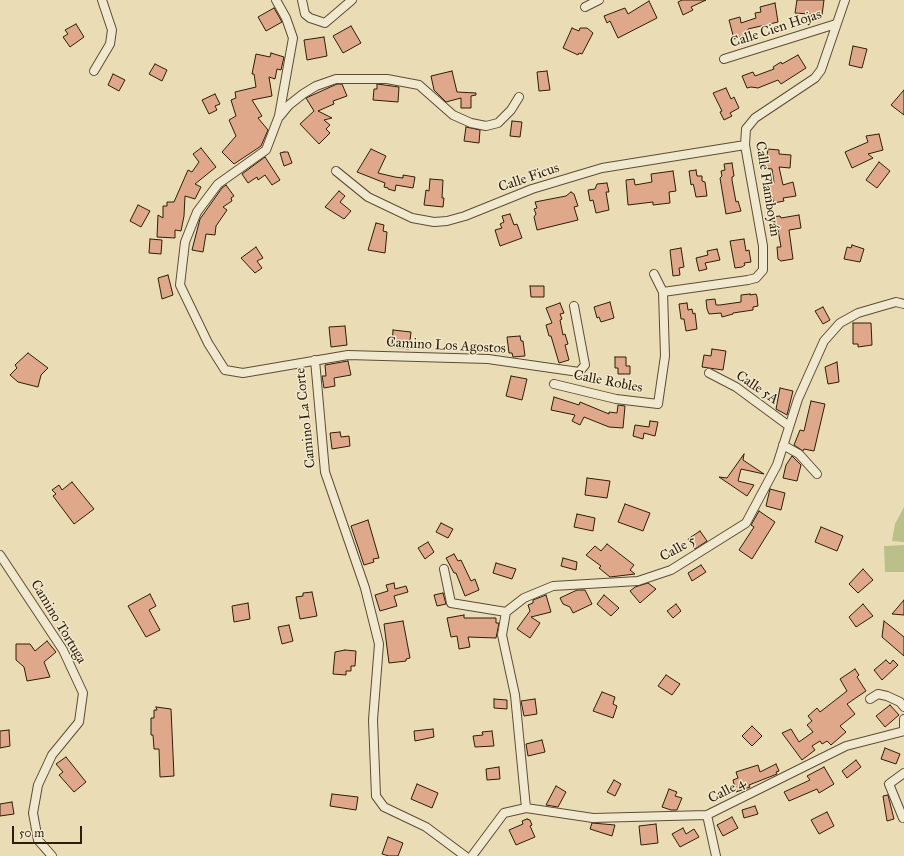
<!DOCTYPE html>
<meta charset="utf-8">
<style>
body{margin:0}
#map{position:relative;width:904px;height:856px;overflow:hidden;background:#eaddb5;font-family:"IM FELL Great Primer",serif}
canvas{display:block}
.scale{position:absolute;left:12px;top:826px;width:70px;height:18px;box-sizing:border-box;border:2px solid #2e1d08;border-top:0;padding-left:5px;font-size:12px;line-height:14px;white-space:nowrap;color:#2e1d08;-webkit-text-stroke:3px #f1e9cf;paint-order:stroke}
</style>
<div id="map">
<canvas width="904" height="856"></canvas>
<div class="scale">50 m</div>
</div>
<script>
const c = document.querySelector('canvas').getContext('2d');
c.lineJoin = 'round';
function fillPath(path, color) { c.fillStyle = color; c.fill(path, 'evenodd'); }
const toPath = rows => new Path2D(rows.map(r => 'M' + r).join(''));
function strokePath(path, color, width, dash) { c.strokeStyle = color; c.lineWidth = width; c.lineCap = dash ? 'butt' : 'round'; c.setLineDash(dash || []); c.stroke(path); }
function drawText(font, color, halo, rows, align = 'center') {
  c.font = font + ' "IM FELL Great Primer",serif'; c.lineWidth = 3; c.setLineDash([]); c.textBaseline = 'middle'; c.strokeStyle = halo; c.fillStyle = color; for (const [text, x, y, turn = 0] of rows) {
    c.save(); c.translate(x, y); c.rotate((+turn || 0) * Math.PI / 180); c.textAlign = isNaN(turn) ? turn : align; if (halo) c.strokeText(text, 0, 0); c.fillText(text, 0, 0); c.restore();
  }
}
const green = toPath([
 [904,507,904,542,892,541,895,524],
 [904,545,904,572,885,572,884,546]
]);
const building = toPath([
 [682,0,706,0,691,7,693,10,683,15,678,2,682,0],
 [797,0,824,0,822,15,795,13,797,0],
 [649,1,657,18,618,38,610,21,607,23,604,16,625,8,628,14,649,1],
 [775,3,778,22,748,29,750,34,734,39,729,20,740,17,741,23,756,18,755,13,761,12,760,7,775,3],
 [274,8,282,22,266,31,258,17,274,8],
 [76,24,84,37,70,47,63,37,68,34,65,30,76,24],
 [351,26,361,43,343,53,333,36,351,26],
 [572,28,579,31,580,28,587,28,593,33,582,54,579,53,578,55,563,48,572,28],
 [324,37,327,56,307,60,304,40,324,37],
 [853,46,867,49,862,68,849,65,853,46],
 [271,53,284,57,281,70,277,69,275,79,269,77,272,96,252,100,262,116,258,118,268,130,261,146,234,164,222,152,236,136,229,120,236,116,231,100,236,98,235,92,256,87,254,74,252,74,256,54,270,57,271,53],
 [798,55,806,68,781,84,778,80,758,88,751,87,747,88,742,76,753,72,755,76,774,69,773,67,781,62,782,64,798,55],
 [155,64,167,70,162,81,149,74,155,64],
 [452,71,457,92,476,93,476,95,471,96,471,108,461,108,461,98,446,102,434,90,431,76,452,71],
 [547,71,550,90,539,91,537,72,547,71],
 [113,74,125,80,119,91,108,85,113,74],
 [337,84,342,84,347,96,333,101,334,104,318,111,332,118,324,120,330,125,326,129,330,133,319,144,300,124,314,111,306,98,337,84],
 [377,84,399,87,398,102,373,100,374,89,377,89,377,84],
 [726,88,731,99,734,97,739,108,730,113,732,116,724,120,720,112,722,111,713,93,726,88],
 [904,90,904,115,891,105,904,90],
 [215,94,220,104,215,106,217,110,209,114,202,100,215,94],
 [512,121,522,122,520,137,510,136,512,121],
 [466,127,480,130,479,143,464,141,466,127],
 [879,134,883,150,868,154,873,158,852,168,845,152,868,142,866,136,879,134],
 [201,148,216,167,195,184,201,187,195,199,185,196,184,216,181,231,175,230,175,238,157,237,158,215,163,218,163,206,167,206,167,202,174,202,188,170,192,172,199,162,193,154,201,148],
 [371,149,386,156,378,173,395,177,403,178,403,175,415,177,413,188,396,185,395,191,388,189,388,188,384,187,385,183,357,172,371,149],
 [768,149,779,150,779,154,791,155,790,168,779,167,783,185,793,182,796,196,783,198,784,201,774,203,772,197,770,197,768,194,766,185,774,183,772,169,762,168,763,159,765,159,765,155,767,156,768,149],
 [284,152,288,152,292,163,284,166,280,153,284,152],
 [265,157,280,180,272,185,265,175,258,180,257,177,248,183,242,174,265,157],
 [879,162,890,171,877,188,866,180,879,162],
 [732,163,734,176,732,177,732,180,736,202,738,201,741,211,726,214,720,178,722,176,721,171,725,170,724,164,732,163],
 [696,170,697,176,702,176,702,181,705,182,707,196,696,197,694,187,693,184,691,185,689,171,696,170],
 [673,171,676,191,669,192,670,203,653,205,653,202,628,205,626,180,634,179,635,185,652,182,651,174,673,171],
 [430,179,443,180,442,198,444,198,443,207,424,205,426,190,429,191,430,179],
 [607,183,609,192,606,192,609,210,596,213,593,200,590,201,588,190,595,189,597,184,607,183],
 [226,185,234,196,231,198,232,201,223,207,227,210,216,226,215,235,206,234,203,252,192,250,200,219,222,188,226,185],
 [339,191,345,196,340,202,351,211,344,219,325,207,339,191],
 [571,192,574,194,578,206,574,207,578,220,537,230,534,217,536,214,534,209,537,208,535,202,566,196,571,192],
 [138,205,150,211,141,227,130,221,138,205],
 [510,214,514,225,517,224,522,238,500,246,495,230,502,228,500,224,504,222,502,216,510,214],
 [799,215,801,228,789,230,793,259,781,261,778,259,777,247,781,247,778,230,775,230,773,227,771,217,780,216,781,218,799,215],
 [376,223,384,225,383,231,387,232,385,253,368,250,376,223],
 [150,239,162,240,161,254,149,253,150,239],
 [744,239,746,251,749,250,751,262,744,263,745,265,742,267,735,268,730,241,744,239],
 [852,245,864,249,860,262,844,259,847,247,851,248,852,245],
 [256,247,263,258,257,261,262,268,255,273,241,258,256,247],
 [681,248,684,267,679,268,680,275,673,276,670,250,681,248],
 [717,249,720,260,705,263,707,269,699,271,696,258,708,255,707,251,717,249],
 [168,275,173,295,162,299,158,278,168,275],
 [530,286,544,286,544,297,531,297,530,286],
 [750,294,750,295,756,294,757,297,758,306,753,307,753,310,733,313,733,314,722,317,721,313,709,314,707,309,706,300,715,299,716,305,720,305,741,302,741,295,750,294],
 [610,302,614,318,601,322,599,317,597,318,594,307,610,302],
 [560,303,564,313,560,314,562,319,560,320,563,335,565,334,568,344,565,345,569,360,559,363,551,336,549,336,546,325,552,323,546,308,560,303],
 [687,303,688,310,692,309,693,314,695,313,697,329,686,331,684,319,681,319,679,304,687,303],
 [823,307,830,320,823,324,815,311,823,307],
 [853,323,871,323,872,345,858,347,858,344,853,344,853,323],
 [345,326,347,345,331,347,329,327,345,326],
 [393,330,411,332,409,349,392,347,393,330],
 [520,336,521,341,523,341,525,356,513,357,512,353,509,353,507,337,520,336],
 [712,349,726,351,723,370,702,367,704,355,711,356,712,349],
 [28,353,48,368,41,375,38,387,18,382,10,375,17,368,15,365,28,353],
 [615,357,626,357,626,366,630,366,630,374,618,374,618,368,615,368,615,357],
 [348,361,351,375,334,378,335,386,324,388,322,376,326,376,325,365,348,361],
 [837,362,839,382,828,384,825,367,837,362],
 [511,376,527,379,522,400,506,396,511,376],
 [780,388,793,391,787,415,776,409,780,388],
 [554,397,579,405,580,402,609,414,609,412,617,413,618,405,625,406,623,428,609,427,584,417,580,425,572,421,575,415,551,410,554,397],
 [811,401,825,404,814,451,804,449,803,451,794,445,800,430,804,431,811,401],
 [650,421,658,422,655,436,644,433,643,439,633,436,635,425,649,427,650,421],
 [340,432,341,437,349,436,350,446,332,449,330,433,340,432],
 [744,454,743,460,764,474,741,469,738,481,754,485,747,496,719,477,727,478,744,454],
 [792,456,801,465,797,481,783,478,786,465,792,456],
 [587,478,610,481,607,498,585,495,587,478],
 [72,482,94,509,74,524,53,496,56,494,52,490,59,485,62,490,72,482],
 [770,489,785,493,781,510,766,506,770,489],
 [625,504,650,513,643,531,618,522,625,504],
 [759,511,775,522,752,559,739,550,754,527,751,525,759,511],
 [577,514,595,518,593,531,574,527,577,514],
 [368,520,379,558,373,559,374,562,364,565,351,526,368,520],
 [441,523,453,529,448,538,436,532,441,523],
 [821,527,843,536,837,551,815,542,821,527],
 [700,531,707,541,695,549,688,539,700,531],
 [428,542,434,552,425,559,418,548,428,542],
 [607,544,634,565,630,570,635,574,610,577,599,568,601,566,586,555,595,546,601,551,607,544],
 [454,554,458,561,461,560,471,581,475,579,479,590,465,596,456,573,454,573,446,558,454,554],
 [563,558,577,562,576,570,561,566,563,558],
 [496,563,516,569,512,579,493,573,496,563],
 [701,565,706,572,692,581,688,573,701,565],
 [863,569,873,580,858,593,849,584,863,569],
 [394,583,395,589,406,586,408,592,394,596,397,606,380,611,375,595,388,591,386,585,394,583],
 [648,583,656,589,640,603,630,591,635,587,648,583],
 [577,590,585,590,592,604,573,613,570,607,563,604,560,598,577,590],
 [312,592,317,616,300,619,296,597,303,596,303,593,312,592],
 [443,593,446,604,437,606,434,595,443,593],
 [150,594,156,606,149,610,160,630,146,637,128,606,150,594],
 [546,595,551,612,531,617,540,623,530,638,517,629,530,611,528,605,533,603,533,600,546,595],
 [604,595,619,608,611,616,597,604,604,595],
 [904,600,904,615,892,614,904,600],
 [248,603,250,619,234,622,232,606,248,603],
 [676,604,681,611,673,618,667,611,676,604],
 [863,604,873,616,856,627,849,617,863,604],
 [464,615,464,618,496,618,496,623,499,623,496,638,468,637,470,647,459,649,457,636,451,637,447,618,464,615],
 [403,621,410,658,406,659,406,661,389,663,384,624,403,621],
 [884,621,904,637,904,656,882,637,884,621],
 [289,625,293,641,282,644,278,627,289,625],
 [47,641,56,652,44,662,50,677,27,681,24,667,16,660,16,644,30,644,35,651,47,641],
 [345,650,356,651,355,666,351,666,351,671,346,671,346,675,333,674,335,652,345,650],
 [886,660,890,664,893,660,898,665,882,680,874,670,886,660],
 [855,669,859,675,857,677,866,691,847,704,855,714,840,726,846,732,831,745,827,741,822,744,820,741,812,746,815,750,802,760,782,733,791,729,799,742,813,732,807,725,812,721,808,716,817,708,820,712,847,691,840,679,855,669],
 [666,675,680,684,672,695,658,686,666,675],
 [602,692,615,697,613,704,617,706,613,718,593,711,602,692],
 [494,699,507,700,507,709,494,708,494,699],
 [535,699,537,714,524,716,521,701,535,699],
 [890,705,899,715,885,727,876,716,890,705],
 [156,707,171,709,174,776,160,777,159,749,154,749,153,735,151,735,151,718,154,718,154,710,157,710,156,707],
 [752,726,762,736,752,746,742,736,752,726],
 [433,729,434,737,415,741,414,731,433,729],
 [9,730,10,746,0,748,0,731,9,730],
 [492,731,494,746,475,747,473,736,483,735,482,732,492,731],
 [542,740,545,752,528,756,526,744,542,740],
 [885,748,900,754,896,764,881,759,885,748],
 [66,757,86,782,74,792,59,775,63,772,56,764,66,757],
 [856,760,861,767,847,778,842,771,856,760],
 [776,764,779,771,776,772,777,774,749,785,750,787,736,792,733,780,738,778,736,772,758,765,760,772,776,764],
 [499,767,500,779,487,780,486,769,499,767],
 [824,767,834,784,819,793,817,789,789,801,784,792,810,780,807,776,824,767],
 [614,780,621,784,615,796,607,792,614,780],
 [417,784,438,793,432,808,411,799,417,784],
 [556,786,566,792,558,807,546,805,556,786],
 [669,789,677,792,675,796,682,798,677,810,671,810,662,807,669,789],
 [332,794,358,797,356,810,330,806,332,794],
 [888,795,894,819,887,821,883,796,888,795],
 [12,802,14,814,0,816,0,804,12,802],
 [755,806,758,814,744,818,742,810,755,806],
 [827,812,834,826,819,834,811,820,827,812],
 [732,817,738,828,723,836,717,825,732,817],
 [527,819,530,820,532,825,530,826,535,837,516,845,509,830,523,824,522,821,527,819],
 [592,823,615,825,612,836,590,829,592,823],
 [656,824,658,843,641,845,639,826,656,824],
 [683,828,686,834,694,829,699,837,680,847,672,834,683,828],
 [388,837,403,843,398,856,389,856,382,854,388,837]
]);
const minor = toPath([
 [276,0,286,18,293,38,279,116,266,150,218,184,197,212,185,242,180,285,208,343,225,370,243,373,348,355,488,359,579,372,585,365,574,306],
 [302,0,305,14,310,18,325,23,352,0],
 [585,7,599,0],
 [724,59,836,24],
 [94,71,110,44,112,30,102,0],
 [280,116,289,105,303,94,316,86,336,79,387,79,419,85,453,115,471,123,486,126,498,123,511,110,519,97],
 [336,171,368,197,412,218,434,222,447,221,465,216,532,189,602,168,745,145],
 [663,292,748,280,756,278,763,270,763,246,745,145,746,129,755,118,815,78,821,70,845,0],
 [315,360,325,472,365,588,379,644,373,720,376,796,384,807,426,827,465,856],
 [709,373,736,387,789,426],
 [554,384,616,399,658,404,665,356,663,292,654,274],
 [783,445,799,454,817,474],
 [0,555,63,650,83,693,79,722,52,755,38,785,33,813,38,840,52,856],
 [444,569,451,603,506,612],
 [870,699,878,694,887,696,900,702,904,707],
 [904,719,904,727],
 [526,808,515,695,502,635,506,612,524,598,553,586,638,581,671,570,746,523,777,465,798,399,824,341,840,323,858,313,896,302,904,304],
 [707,815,716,856],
 [903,818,889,784,904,773],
 [472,856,504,813,526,808,593,818,707,815,846,746,904,731]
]);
const streetNames = [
 ["Calle Cien Hojas",776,29,-18],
 ["Calle Ficus",529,178,-19],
 ["Calle Flamboyán",767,189,81],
 ["Camino Los Agostos",446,346,3],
 ["Calle Robles",608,382,11],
 ["Calle 5A",757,388,34],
 ["Camino La Corte",306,418,-96],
 ["Calle 5",678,549,-29],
 ["Camino Tortuga",58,622,59],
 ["Calle 4",727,791,-27]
];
fillPath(green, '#bbc08b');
fillPath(building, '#e0a88a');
strokePath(building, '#2e1d08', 1);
strokePath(minor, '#5d4d33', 10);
strokePath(minor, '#f1e9cf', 8);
drawText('14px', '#2e1d08', '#f1e9cf', streetNames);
</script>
